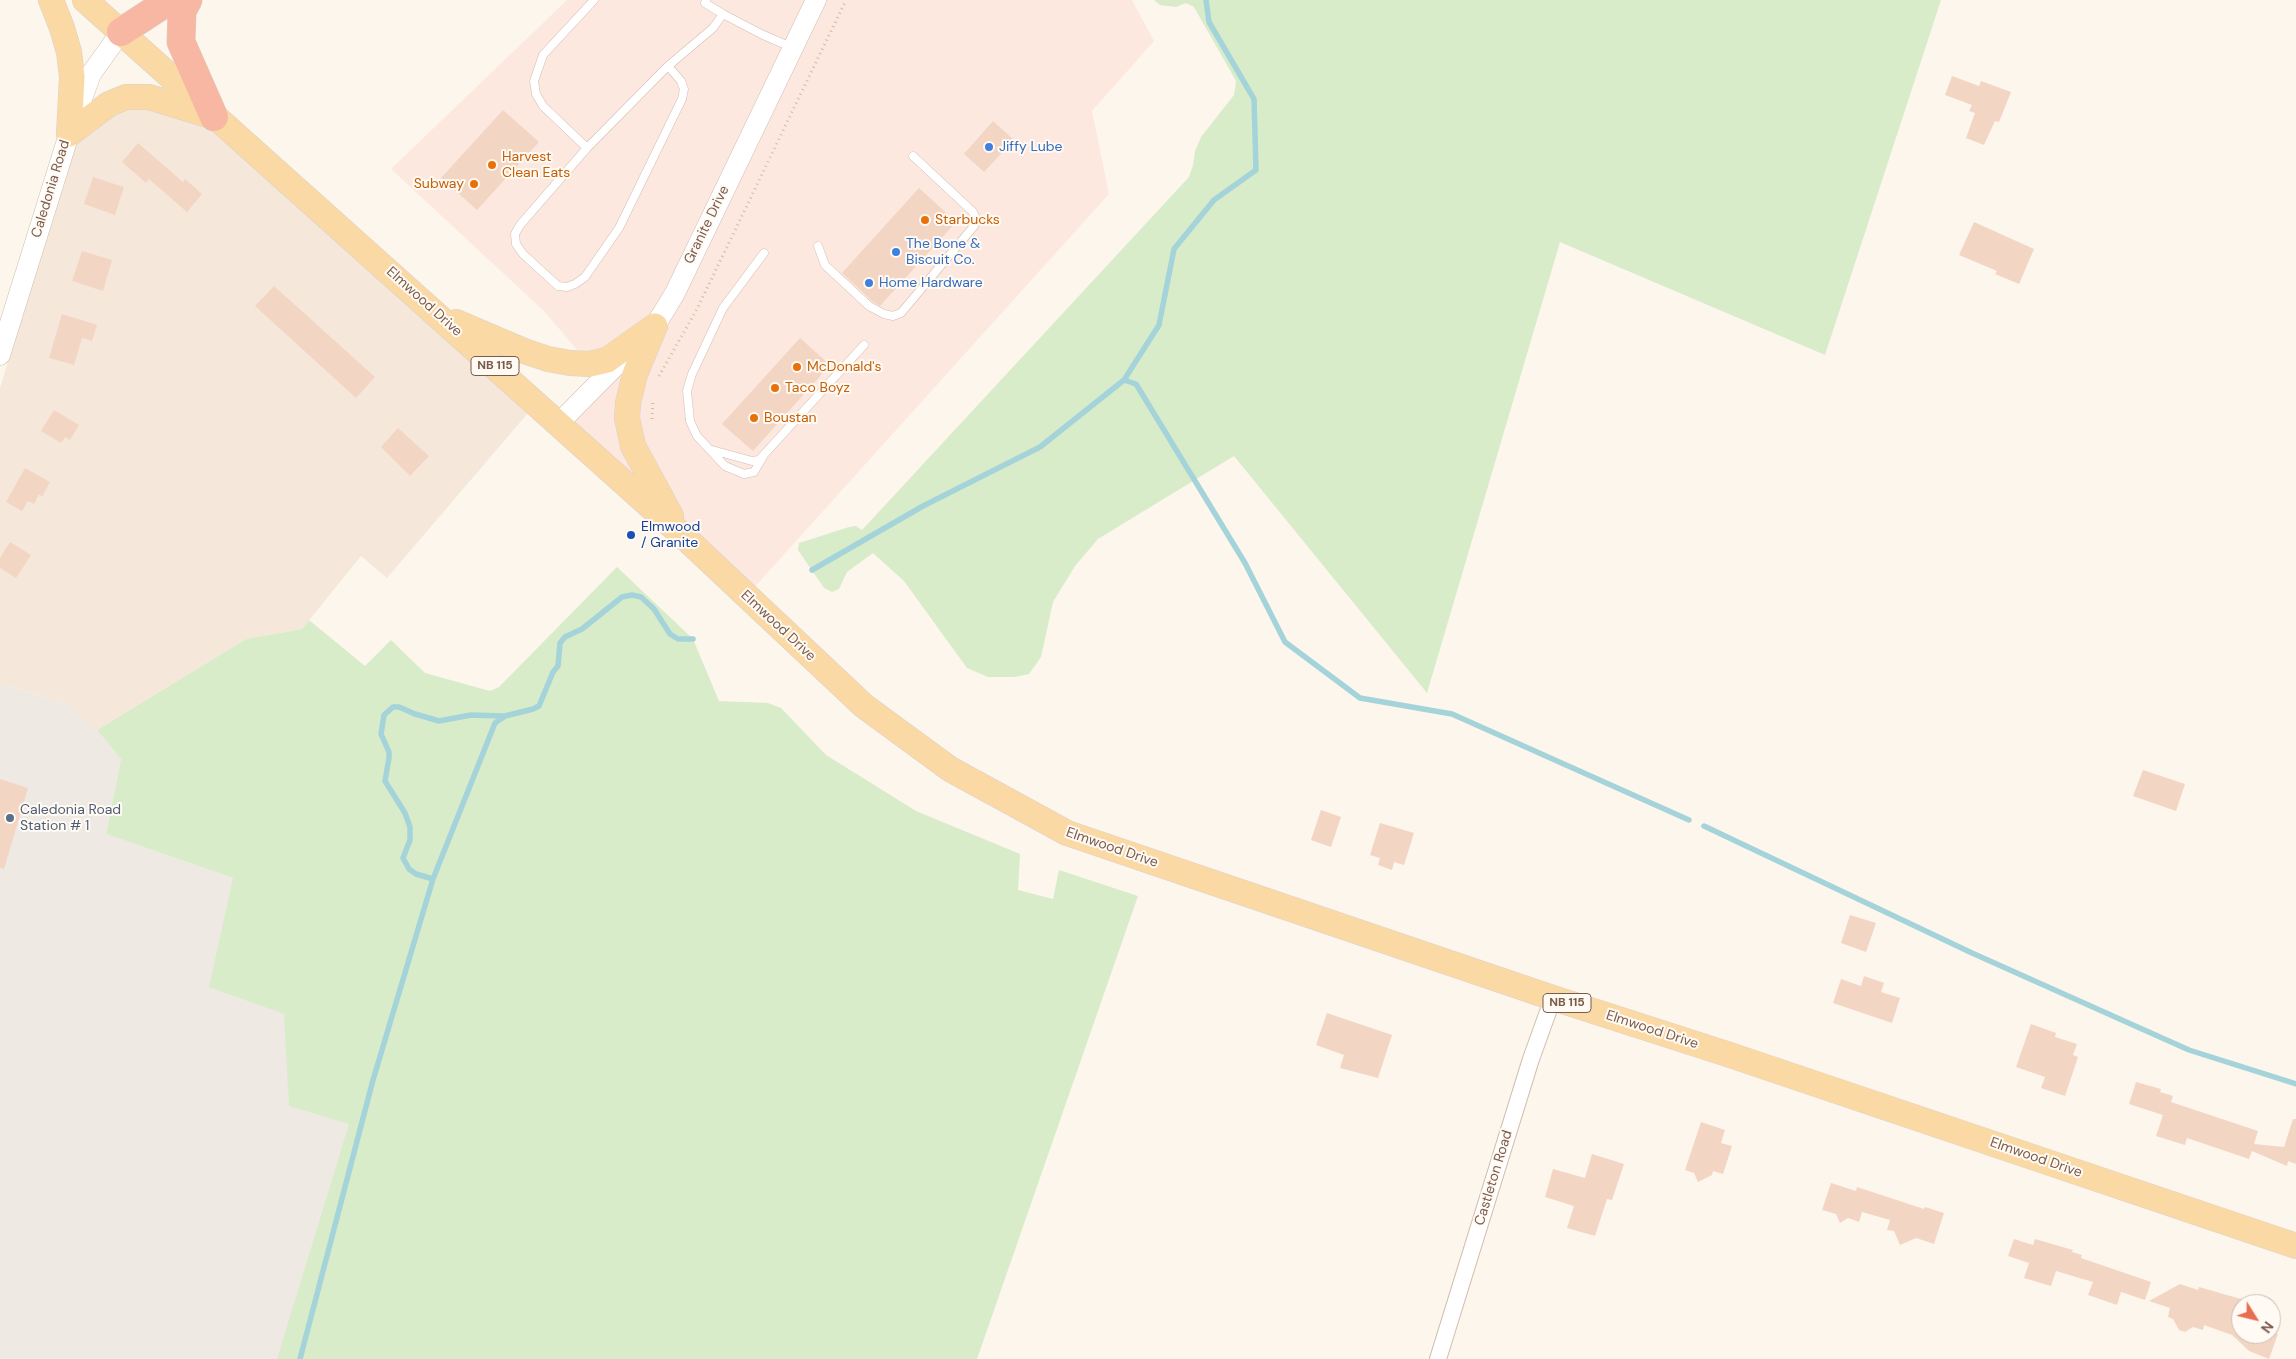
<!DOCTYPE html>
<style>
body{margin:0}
#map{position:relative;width:2296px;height:1359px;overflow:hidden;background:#fdf6ec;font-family:"DM Sans",sans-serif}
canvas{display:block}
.north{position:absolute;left:2231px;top:1294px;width:50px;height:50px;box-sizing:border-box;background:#fffaf3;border:1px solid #cabbb1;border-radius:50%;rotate:126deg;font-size:14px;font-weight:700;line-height:20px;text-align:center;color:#7a5c4d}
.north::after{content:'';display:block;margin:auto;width:18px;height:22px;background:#e76f51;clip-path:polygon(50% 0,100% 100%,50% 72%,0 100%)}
</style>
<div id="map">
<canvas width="2296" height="1359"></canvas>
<div class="north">N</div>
</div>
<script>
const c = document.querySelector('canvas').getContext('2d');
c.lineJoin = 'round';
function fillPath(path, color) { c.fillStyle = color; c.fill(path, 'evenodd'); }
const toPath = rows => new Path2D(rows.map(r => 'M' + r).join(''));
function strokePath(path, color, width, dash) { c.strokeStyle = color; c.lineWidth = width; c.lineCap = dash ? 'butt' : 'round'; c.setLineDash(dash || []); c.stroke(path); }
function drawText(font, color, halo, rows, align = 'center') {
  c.font = font + ' "DM Sans",sans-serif'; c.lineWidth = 4; c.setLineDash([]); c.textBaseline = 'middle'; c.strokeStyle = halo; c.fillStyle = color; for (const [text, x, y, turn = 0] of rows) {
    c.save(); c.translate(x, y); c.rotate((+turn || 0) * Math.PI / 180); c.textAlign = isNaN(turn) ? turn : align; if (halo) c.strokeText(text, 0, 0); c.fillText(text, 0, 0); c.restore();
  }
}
const residential = toPath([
 [142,106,212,127,528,413,387,578,361,556,302,629,246,639,97,730,65,703,0,684,0,388,74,147,91,125,114,111]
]);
const commercial = toPath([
 [567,0,1132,0,1154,41,1092,111,1109,194,751,591,559,413,596,372,544,311,391,169]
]);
const industrial = toPath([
 [0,684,65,703,97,730,121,759,106,834,233,878,390,1052,320,1359,0,1359]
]);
const green = toPath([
 [1154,0,1941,0,1825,355,1560,242,1427,693,1234,456,1098,539,1075,566,1053,602,1041,657,1029,674,1014,677,988,677,967,668,904,581,873,553,847,572,839,589,832,592,824,588,798,550,799,543,849,527,856,526,862,530,1189,177,1193,165,1195,151,1201,137,1234,95,1236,81,1194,7,1186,3,1176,7,1160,5],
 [617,567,693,639,719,701,768,703,781,708,826,755,916,811,1020,854,1018,890,1053,899,1059,870,1138,896,977,1359,277,1359,349,1124,289,1106,284,1014,209,987,233,878,106,834,121,759,97,730,246,639,302,629,309,620,365,666,391,640,425,673,490,691,499,687]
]);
const stream = toPath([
 [1124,380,1136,384,1245,563,1285,642,1360,698,1452,714,1689,820],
 [812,570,923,506,1040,447,1124,380,1159,325,1174,249,1214,200,1256,170,1254,99,1209,22,1206,0],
 [1704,826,1972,953,2189,1050,2296,1084],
 [433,879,416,874,409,869,403,858,410,840,410,827,405,813,385,781,389,758,389,752,381,734,384,715,393,707,399,707,415,714,439,721,471,715,503,716],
 [300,1359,373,1080,433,879,495,723,505,716,533,709,539,706,553,672,558,666,560,643,565,637,582,629,622,597,632,595,641,597,654,609,670,634,678,639,693,639]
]);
const building = toPath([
 [1952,76,1979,86,1981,81,2011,92,1999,122,1995,121,1984,145,1966,138,1975,113,1969,111,1972,105,1945,95],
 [503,110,539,142,477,210,441,178],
 [993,121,1014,140,984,172,964,154],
 [138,143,183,182,185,179,202,194,187,212,149,179,146,183,122,162],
 [93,177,124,187,115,215,84,204],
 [919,188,956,222,880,306,872,301,842,273],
 [1974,222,2034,249,2019,284,1995,274,1997,271,1959,255],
 [82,251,112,260,103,291,72,281],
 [274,286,375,377,356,398,255,306],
 [62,314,97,325,92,341,82,338,74,365,49,358],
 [800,338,830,365,753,451,722,424],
 [54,410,79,425,70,440,65,437,61,443,41,431],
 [398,428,429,456,410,476,381,447],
 [25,468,50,482,42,497,39,494,34,504,28,501,22,511,6,502],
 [10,542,31,555,16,578,0,568,0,558],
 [2143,770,2185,784,2176,811,2133,796],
 [0,779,28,788,4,869,0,868],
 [1321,810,1341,817,1331,847,1311,840],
 [1380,823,1414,833,1404,865,1394,862,1392,870,1378,865,1380,858,1370,855],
 [1850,915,1876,923,1866,952,1841,943],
 [1864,976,1884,983,1881,992,1900,998,1892,1023,1833,1003,1841,979,1861,986],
 [1327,1013,1392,1035,1378,1078,1340,1068,1344,1055,1316,1045],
 [2031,1024,2056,1033,2055,1037,2077,1044,2073,1055,2078,1057,2065,1096,2041,1088,2045,1077,2016,1067],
 [2136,1082,2161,1089,2160,1092,2173,1096,2171,1102,2258,1131,2254,1144,2284,1147,2293,1119,2296,1119,2296,1164,2288,1161,2287,1166,2252,1151,2249,1159,2187,1138,2185,1145,2156,1136,2163,1115,2129,1104],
 [1701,1122,1725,1130,1721,1143,1732,1146,1723,1174,1713,1171,1712,1175,1698,1182,1694,1173,1685,1170],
 [1592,1154,1624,1164,1612,1200,1607,1199,1595,1236,1567,1228,1574,1206,1545,1197,1553,1169,1585,1178],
 [1831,1183,1856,1191,1857,1187,1924,1209,1925,1207,1944,1213,1934,1244,1916,1238,1900,1245,1894,1231,1887,1230,1890,1220,1862,1212,1859,1222,1848,1218,1840,1223,1836,1214,1822,1210],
 [2014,1239,2033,1245,2035,1239,2073,1250,2072,1252,2082,1255,2081,1258,2151,1282,2145,1300,2121,1292,2117,1305,2088,1295,2093,1282,2056,1271,2051,1286,2024,1278,2029,1263,2008,1256],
 [2180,1284,2198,1290,2199,1287,2241,1299,2241,1334,2278,1334,2269,1359,2249,1351,2232,1335,2204,1325,2203,1330,2193,1327,2185,1332,2179,1330,2173,1319,2168,1317,2170,1308,2149,1301]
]);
const path = toPath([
 [659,376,697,309,846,0],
 [652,419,653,399]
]);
const service = toPath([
 [706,0,705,3,723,14,761,34,791,47],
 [668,66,681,81,684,89,682,99,619,228,585,277,575,284,567,287,558,286,523,254,516,244,515,234,520,225,587,148,668,66],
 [668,66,713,28,723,14],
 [587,148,543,106,536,94,534,81,543,55,594,0],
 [818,246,825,265,869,306,884,314,893,316,901,313,974,226,976,219,973,212,913,156],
 [712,450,752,461,759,460,864,345],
 [764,455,754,472,744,474,725,466,697,436,690,421,687,391,692,374,723,308,764,253]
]);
const minor = toPath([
 [1438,1359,1531,1059,1553,998]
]);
const tertiary = toPath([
 [0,355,69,134,91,74,121,32],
 [559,423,655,326,675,293,816,0]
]);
const primary = toPath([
 [51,0,62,28,69,52,72,77,69,134],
 [85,0,680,533,864,706,950,769,1067,833,1553,998,1727,1054,2296,1246],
 [69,134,109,104,126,97,149,97,208,115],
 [456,322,524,351,548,359,570,363,590,364,607,360,655,326],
 [655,326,635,374,628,403,627,418,633,446,671,516]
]);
const motorway = toPath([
 [188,0,182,11,181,42,214,117],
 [121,32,170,0]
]);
const markers = [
 [989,147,5,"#3f7fe0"],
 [492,165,5,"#e8710a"],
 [474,184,5,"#e8710a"],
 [925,220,5,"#e8710a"],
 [896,252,5,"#3f7fe0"],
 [869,283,5,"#3f7fe0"],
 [797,367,5,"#e8710a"],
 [775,388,5,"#e8710a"],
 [754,418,5,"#e8710a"],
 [631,535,5,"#1a4fb4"],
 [10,818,5,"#5c6f8a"]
];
const shields = [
 [495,366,48],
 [1567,1003,48]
];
const shieldNames = [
 ["NB 115",495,366],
 ["NB 115",1567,1003]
];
const shopNames = [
 ["Jiffy Lube",999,147],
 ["The Bone &",906,244],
 ["Biscuit Co.",906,260],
 ["Home Hardware",879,283]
];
const foodNames = [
 ["Harvest",502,157],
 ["Clean Eats",502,173],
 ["Subway",464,184,"right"],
 ["Starbucks",935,220],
 ["McDonald's",807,367],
 ["Taco Boyz",785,388],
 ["Boustan",764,418]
];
const streetNames = [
 ["Caledonia Road",51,189,-73],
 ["Granite Drive",707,225,-64],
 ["Elmwood Drive",424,302,42],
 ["Elmwood Drive",778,626,43],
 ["Elmwood Drive",1112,848,19],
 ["Elmwood Drive",1652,1030,18],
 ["Elmwood Drive",2036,1158,19],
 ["Castleton Road",1494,1178,-73]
];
const transitNames = [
 ["Elmwood",641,527],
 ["/ Granite",641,543]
];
const serviceNames = [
 ["Caledonia Road",20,810],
 ["Station # 1",20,826]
];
fillPath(residential, '#f5e8da');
fillPath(commercial, '#fde8e0');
fillPath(industrial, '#efe9e4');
fillPath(green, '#d8ecc9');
strokePath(stream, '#a5d3da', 5.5);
fillPath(building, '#f3d5c3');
strokePath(service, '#d1beb0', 9);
strokePath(minor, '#d1beb0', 18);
strokePath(tertiary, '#d1beb0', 21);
strokePath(primary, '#dad1cd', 26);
strokePath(motorway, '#dad1cd', 29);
strokePath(path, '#d9b8a5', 3, [1, 4]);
strokePath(service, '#fff', 8);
strokePath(minor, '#fff', 16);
strokePath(tertiary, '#fff', 20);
strokePath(primary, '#fbd9a5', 25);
strokePath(motorway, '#f7b7a3', 28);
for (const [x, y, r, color] of markers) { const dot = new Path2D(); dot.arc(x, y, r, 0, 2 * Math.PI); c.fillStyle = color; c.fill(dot); strokePath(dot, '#fffaf3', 2); }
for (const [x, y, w] of shields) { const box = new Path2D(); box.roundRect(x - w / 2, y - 9.5, w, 19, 4); c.fillStyle = '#fffaf3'; c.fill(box); strokePath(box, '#7a5c4d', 1); }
drawText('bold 12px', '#7a5c4d', null, shieldNames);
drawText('14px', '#366cbe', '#fffaf3', shopNames, 'left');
drawText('14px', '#c56008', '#fffaf3', foodNames, 'left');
drawText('14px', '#7a5c4d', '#fffaf3', streetNames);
drawText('14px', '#164399', '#fffaf3', transitNames, 'left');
drawText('14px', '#4e5e75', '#fffaf3', serviceNames, 'left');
</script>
